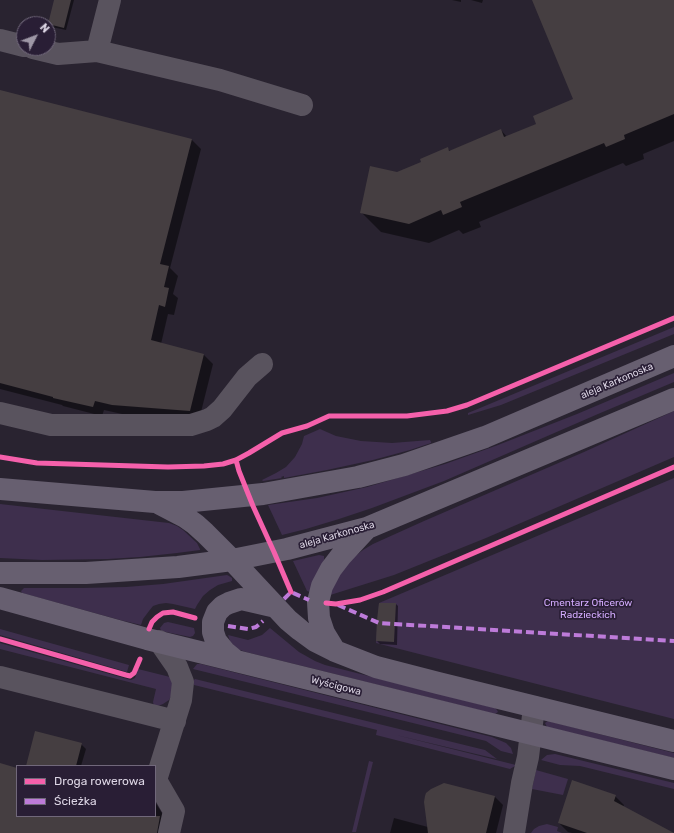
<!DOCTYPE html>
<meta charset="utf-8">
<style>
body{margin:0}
#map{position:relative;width:674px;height:833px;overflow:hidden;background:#292330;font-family:Rubik,sans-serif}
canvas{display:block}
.legend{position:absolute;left:16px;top:765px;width:140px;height:52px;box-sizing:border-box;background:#291e35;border:1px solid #71687b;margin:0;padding:5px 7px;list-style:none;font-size:12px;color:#ddd6e5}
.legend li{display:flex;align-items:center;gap:8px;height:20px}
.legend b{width:20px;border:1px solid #71687b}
.north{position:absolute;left:16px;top:16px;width:40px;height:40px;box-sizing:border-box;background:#291e35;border:1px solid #71687b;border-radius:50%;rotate:48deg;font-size:11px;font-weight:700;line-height:16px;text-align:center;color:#ddd6e5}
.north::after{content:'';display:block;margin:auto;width:14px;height:18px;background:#9e97a6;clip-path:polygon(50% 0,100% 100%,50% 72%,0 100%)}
</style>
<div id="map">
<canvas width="674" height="833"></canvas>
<ul class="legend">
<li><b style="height:5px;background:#f560ab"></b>Droga rowerowa</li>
<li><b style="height:5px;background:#bd7bd9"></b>Ścieżka</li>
</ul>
<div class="north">N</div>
</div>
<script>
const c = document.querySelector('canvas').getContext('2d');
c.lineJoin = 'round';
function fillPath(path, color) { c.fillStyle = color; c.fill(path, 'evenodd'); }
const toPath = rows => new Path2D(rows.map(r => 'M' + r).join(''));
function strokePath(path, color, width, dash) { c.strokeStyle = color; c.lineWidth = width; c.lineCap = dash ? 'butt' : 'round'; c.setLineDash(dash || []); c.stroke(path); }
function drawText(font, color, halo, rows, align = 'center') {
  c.font = font + ' Rubik,sans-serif'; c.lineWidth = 3.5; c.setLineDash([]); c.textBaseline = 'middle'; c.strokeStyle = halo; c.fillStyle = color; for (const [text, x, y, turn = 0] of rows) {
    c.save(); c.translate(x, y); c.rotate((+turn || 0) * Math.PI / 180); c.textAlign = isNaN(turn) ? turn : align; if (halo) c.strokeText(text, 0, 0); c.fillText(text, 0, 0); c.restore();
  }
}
const green = toPath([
 [674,327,674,334,501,405,468,415,468,413],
 [674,373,674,382,598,414,444,481,372,508,339,519,306,529,282,535,268,505,317,498,367,487,445,464,498,445,577,414],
 [674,411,674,457,486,538,394,575,327,596,344,565,363,550,373,544,424,521,584,452],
 [320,429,336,436,361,441,392,443,430,440,431,442,431,443,410,450,373,460,327,470,284,478,284,476,281,477,282,478,263,481,262,480,276,473,286,467,295,457,302,444,304,436],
 [674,478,674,719,376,643,379,603],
 [0,504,169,523,177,526,183,530,197,543,200,549,200,550,177,553,140,557,108,559,42,560,0,558],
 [319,555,324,556,324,560,310,592,307,591,293,561],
 [227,575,229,576,232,578,232,581,218,585,210,590,203,596,197,605,195,609,173,604,166,603,159,604,153,606,149,611,143,619,141,625,120,620,22,593,21,591,24,588,82,588,126,587,163,584],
 [168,622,194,628,195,633,193,636,190,637,161,631,160,628,164,623],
 [270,628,299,652,315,661,325,665,495,708,497,710,498,712,495,714,246,652,237,649,235,647,230,641,228,635,248,640,262,635],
 [0,629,129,665,127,672,0,635],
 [0,643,131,680,135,678,138,669,170,677,173,686,173,693,169,700,163,704,158,706,154,706,153,702,156,689,0,649],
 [197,664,201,664,492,737,506,743,511,748,513,754,501,751,486,741,193,669],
 [195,679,485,750,497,759,396,735,516,765,515,766,510,769,376,735,377,730,194,685,193,681],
 [548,721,674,753,674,758,547,727,545,723],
 [555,754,674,783,674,789,580,766,560,765,541,760,547,755],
 [369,761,373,762,356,832,352,832],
 [536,770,568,779,563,795,532,789],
 [547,824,558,827,557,831,562,833,531,833,534,829,539,826]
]);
const shadow = toPath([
 [55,0,74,0,66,30,52,27,49,24],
 [452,0,461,0,461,2],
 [471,0,483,0,482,3],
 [533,0,674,0,674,141,643,154,644,159,626,166,623,163,479,222,481,227,463,234,459,230,429,243,381,232,361,212,397,173,422,163,447,148,450,151,501,130,507,137,537,124,574,100],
 [0,91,192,140,201,149,170,268,178,276,173,294,178,298,174,315,168,314,161,344,204,355,213,364,199,420,122,414,104,410,102,416,63,406,62,405,0,389],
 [396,604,398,606,397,645,380,644,377,641],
 [81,744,86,749,81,766,27,766],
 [0,764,17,769,17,816,155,816,155,802,165,818,161,833,0,833],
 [615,796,624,805,623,807,670,833,572,833,568,832,559,823],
 [495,797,503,805,496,833,390,833,394,818,428,827]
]);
const building = toPath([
 [54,0,71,0,64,28,48,24],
 [532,0,674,0,674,114,624,135,625,139,606,147,604,143,460,202,462,207,443,215,441,210,409,224,360,213,370,166,397,172,421,162,420,159,448,147,449,151,501,129,504,137,536,124,533,116,573,99],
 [0,90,192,139,160,264,169,266,164,287,169,288,165,307,159,305,151,340,204,354,190,411,112,405,95,401,93,407,53,398,53,397,0,383],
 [379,603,396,603,394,642,376,641,377,620],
 [35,731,82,743,76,766,26,766],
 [0,763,17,768,17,816,160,816,157,833,0,833],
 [572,780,616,795,614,801,674,833,587,833,558,823],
 [444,783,495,796,486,833,428,833,424,802,425,796,426,793,431,789]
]);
const minor = toPath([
 [0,40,24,46],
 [33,48,58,54,97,51,220,80,302,105],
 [97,51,110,0],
 [0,413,51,425,191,425,207,420,213,417,222,409,247,377,262,364],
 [159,641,177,667,183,682,181,700,156,780,174,811,169,833],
 [0,677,175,721],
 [514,833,522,783,528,757,534,707]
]);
const major = toPath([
 [0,489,155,502,183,502,263,494,358,477,404,465,485,437,674,356],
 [160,504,185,517,195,524,205,533,232,560,288,620,300,630,315,641,335,651,376,667,438,683,674,741],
 [0,573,86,573,178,567,232,560,287,549,367,528,674,399],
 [0,598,147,639,674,769],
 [335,651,324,633,319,618,318,602,322,586,331,569,341,556,367,528],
 [236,661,225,652,216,641,213,632,213,622,217,612,223,606,229,603,241,599,250,601,276,607]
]);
const quiet = toPath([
 [284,599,291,592,309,600],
 [338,605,379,623,674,641],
 [228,626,248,629,256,627,263,621]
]);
const cycleway = toPath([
 [0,457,37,463,168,467,204,466,223,464,236,460,249,453,282,433,307,426,329,416,407,416,447,411,467,405,674,318],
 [236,460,239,471,253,506,274,552,291,592],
 [326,603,336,604,360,600,383,592,674,467],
 [149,629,152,622,157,617,163,613,173,612,195,618],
 [0,639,126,675,130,676,134,673,140,659]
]);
const streetNames = [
 ["aleja Karkonoska",617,381,-23],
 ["aleja Karkonoska",337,535,-16],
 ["Wyścigowa",336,686,14]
];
const parkNames = [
 ["Cmentarz Oficerów",588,603],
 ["Radzieckich",588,615]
];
fillPath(green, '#3e2f4d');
fillPath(shadow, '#0007');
fillPath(building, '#453e41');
strokePath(minor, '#59535e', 22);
strokePath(major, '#675f70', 22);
strokePath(quiet, '#bd7bd9', 4, [8, 4]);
strokePath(cycleway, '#f560ab', 5);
drawText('10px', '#ddd6e5', '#291e35', streetNames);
drawText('10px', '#d2aafd', '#291e35', parkNames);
</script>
